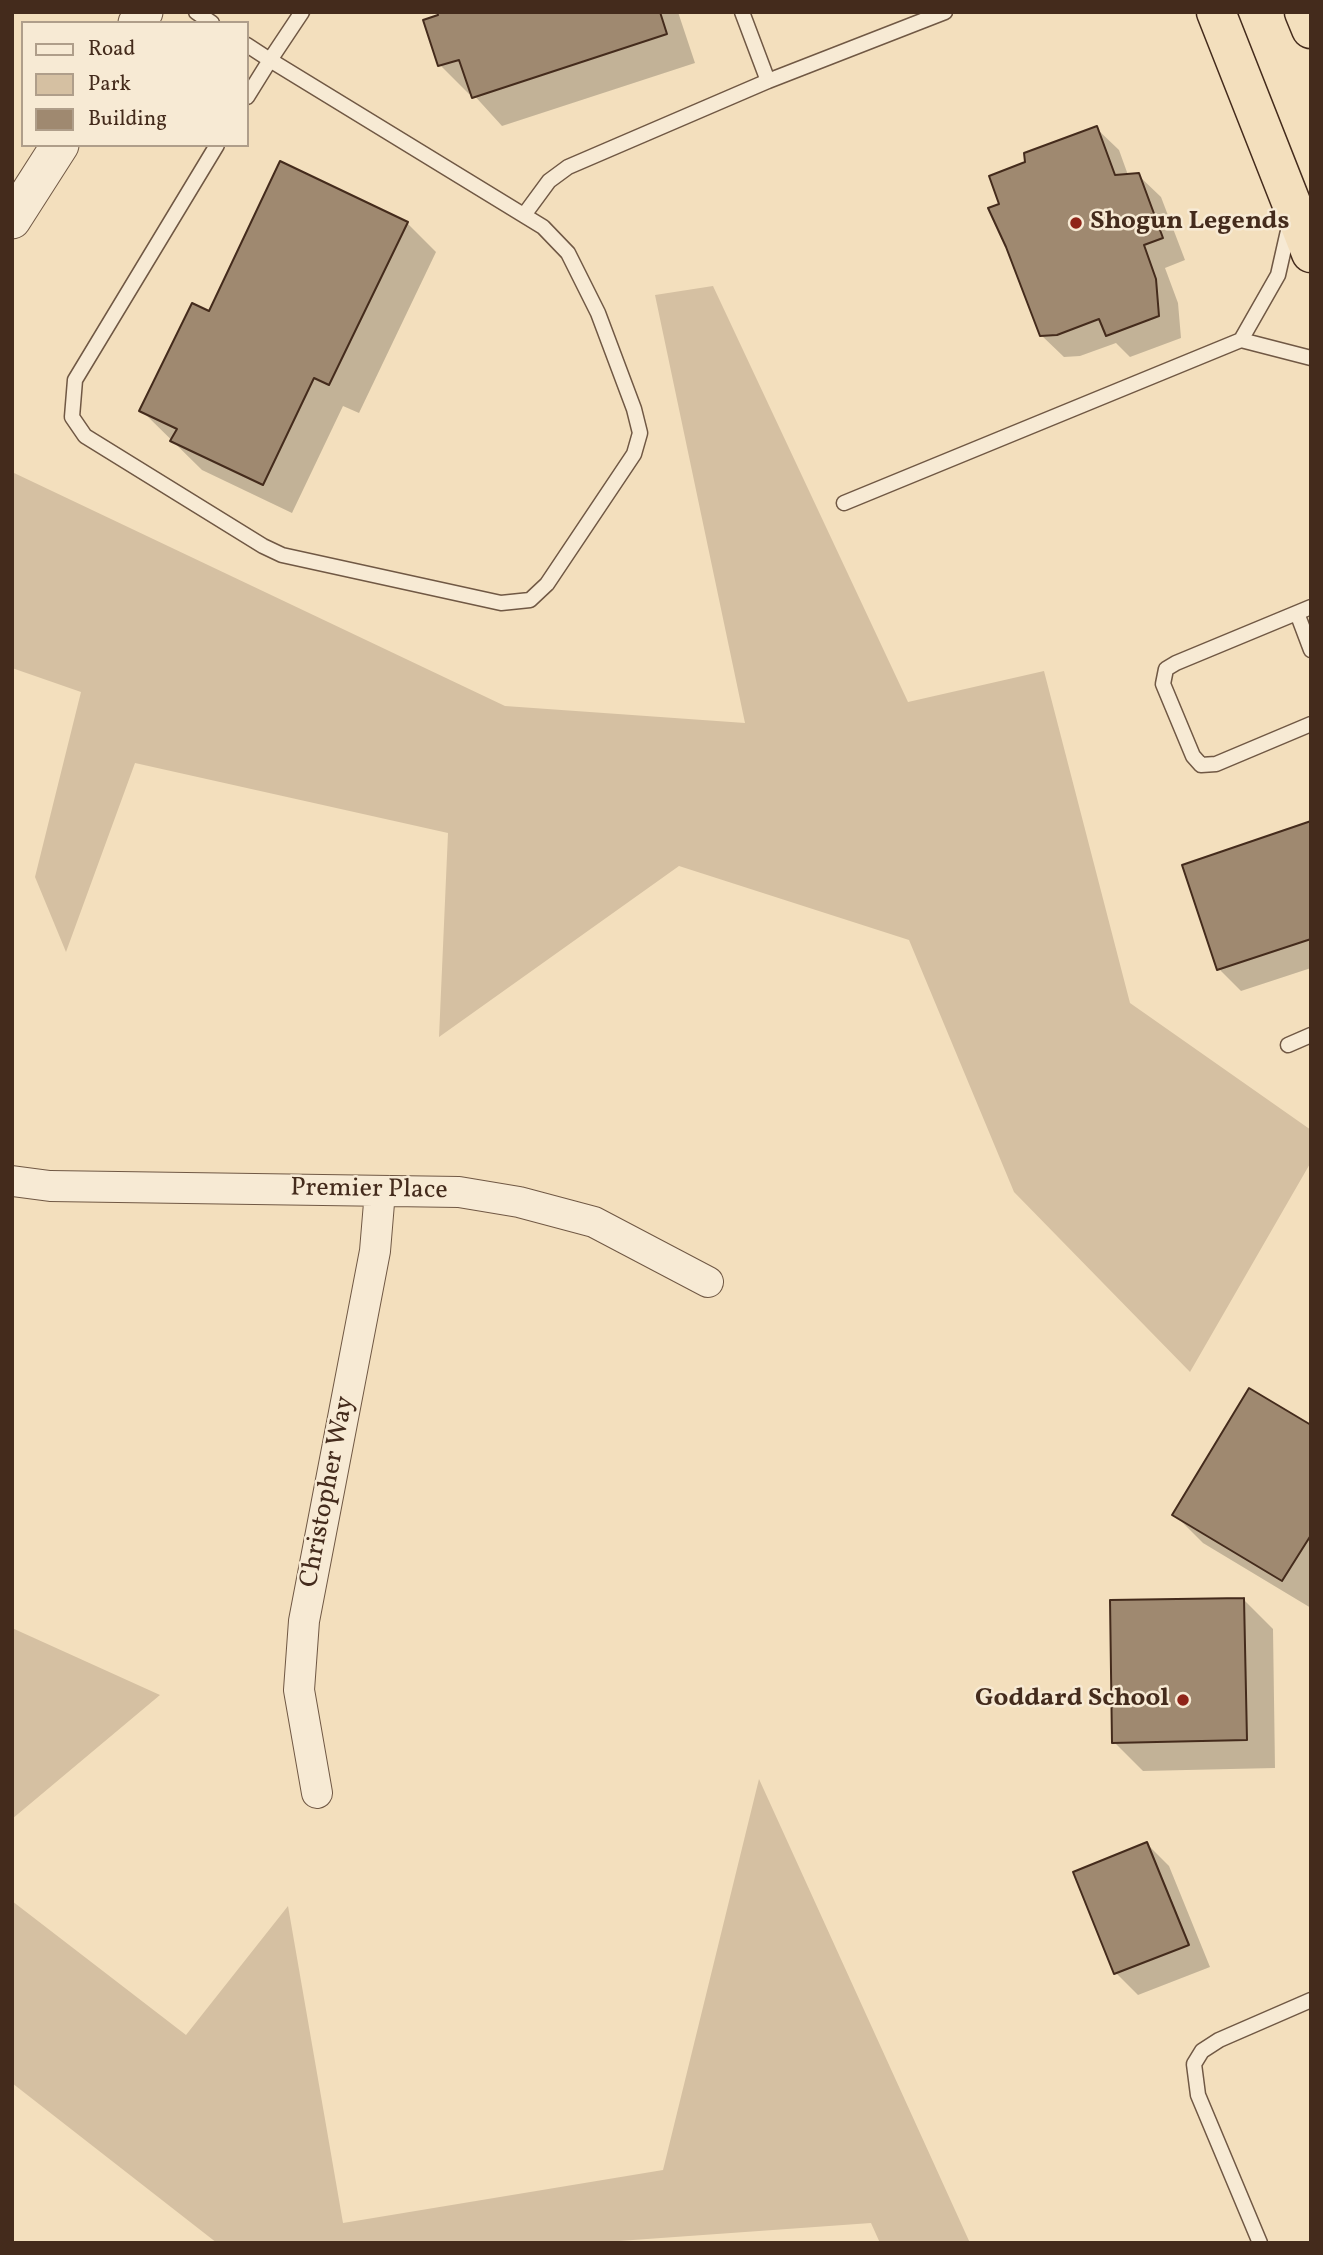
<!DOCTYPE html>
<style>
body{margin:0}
#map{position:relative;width:1323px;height:2255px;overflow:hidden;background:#f3dfbd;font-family:Vollkorn,serif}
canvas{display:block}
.frame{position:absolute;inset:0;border:14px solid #442b1c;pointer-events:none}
.legend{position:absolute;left:21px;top:21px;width:228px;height:126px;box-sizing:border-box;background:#f7ead4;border:2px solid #af9e8a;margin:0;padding:9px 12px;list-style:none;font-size:21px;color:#442b1c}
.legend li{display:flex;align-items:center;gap:14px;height:35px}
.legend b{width:35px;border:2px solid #af9e8a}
</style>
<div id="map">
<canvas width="1323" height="2255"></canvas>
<div class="frame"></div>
<ul class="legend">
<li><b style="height:9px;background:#f7ead4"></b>Road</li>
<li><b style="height:19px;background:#d5c0a2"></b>Park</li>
<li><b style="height:19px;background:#9f8970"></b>Building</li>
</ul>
</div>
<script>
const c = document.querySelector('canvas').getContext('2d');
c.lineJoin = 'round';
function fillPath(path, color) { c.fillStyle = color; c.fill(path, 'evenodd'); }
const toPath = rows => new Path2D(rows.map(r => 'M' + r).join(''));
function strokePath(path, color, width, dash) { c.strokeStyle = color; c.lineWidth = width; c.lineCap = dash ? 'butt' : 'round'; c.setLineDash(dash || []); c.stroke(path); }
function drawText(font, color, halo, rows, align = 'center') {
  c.font = font + ' Vollkorn,serif'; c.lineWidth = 5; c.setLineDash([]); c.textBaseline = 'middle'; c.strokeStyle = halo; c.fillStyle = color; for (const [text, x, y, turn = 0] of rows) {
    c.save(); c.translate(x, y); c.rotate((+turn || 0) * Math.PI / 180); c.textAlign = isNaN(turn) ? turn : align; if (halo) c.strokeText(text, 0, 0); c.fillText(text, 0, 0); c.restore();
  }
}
const green = toPath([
 [713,286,908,702,1044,671,1130,1003,1311,1130,1311,1162,1190,1372,1014,1192,909,940,679,866,439,1037,448,833,135,763,66,952,35,877,81,692,12,668,12,472,505,706,745,723,655,295],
 [12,1628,160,1695,12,1819],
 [759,1779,970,2243,880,2243,871,2223,591,2243,217,2243,12,2083,12,1901,186,2035,288,1906,343,2223,663,2170]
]);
const shadow = toPath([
 [439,12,678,12,695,63,502,126,472,93,469,94,440,65],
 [1096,128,1119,150,1128,175,1138,175,1161,197,1185,260,1165,268,1178,303,1181,338,1130,357,1116,343,1080,356,1064,357,1041,335,1002,205,1027,164],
 [407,223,436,252,359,413,343,406,292,513,202,470,142,411,209,314],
 [1311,823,1311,968,1241,991,1219,969],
 [1311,1427,1311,1608,1203,1543,1174,1514],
 [1244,1600,1273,1629,1275,1768,1143,1771,1114,1742],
 [1147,1844,1169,1866,1210,1967,1138,1995,1116,1973]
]);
const building = toPath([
 [437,12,660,12,667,34,472,98,459,60,438,66,423,20,438,15,437,12],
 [1097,126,1115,175,1139,173,1163,238,1144,245,1156,279,1159,316,1106,336,1099,319,1057,335,1040,336,1006,247,988,208,999,204,989,176,1025,162,1024,153,1097,126],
 [280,161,408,222,329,385,314,378,263,485,170,441,177,429,139,411,192,303,209,311,280,161],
 [1311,821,1311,939,1217,970,1182,865,1311,821],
 [1249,1388,1311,1425,1311,1535,1282,1581,1172,1515,1249,1388],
 [1244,1598,1247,1740,1112,1743,1110,1600,1244,1598],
 [1147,1842,1189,1945,1114,1974,1073,1872,1147,1842]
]);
const service = toPath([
 [196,12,212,23],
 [247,45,270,60,302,12],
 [768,81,945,12],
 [217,145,75,380,72,417,85,436,263,546,282,555,501,603,530,600,547,584,634,454,640,433,634,409,598,313,568,253,543,227,270,60,247,97],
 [524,215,549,181,568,167,768,81,742,12],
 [1241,340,1278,275,1290,222],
 [844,503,1241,340,1311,358],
 [1311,607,1176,663,1166,669,1163,684,1193,756,1201,765,1216,764,1311,724],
 [1297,613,1311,650],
 [1288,1045,1311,1035],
 [1260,2243,1198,2095,1194,2064,1202,2051,1219,2040,1311,2000]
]);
const minor = toPath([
 [12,1181,50,1186,459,1192,519,1202,594,1222,708,1282],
 [317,1793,299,1690,304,1621,375,1251,380,1191]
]);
const tertiary = toPath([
 [137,23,144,12],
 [12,220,60,145]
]);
const trunk = toPath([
 [1216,12,1311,253],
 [1304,12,1311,29]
]);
const markers = [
 [1076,223,7,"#8f2418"],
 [1183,1700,7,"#8f2418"]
];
const poiNames = [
 ["Shogun Legends",1090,223],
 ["Goddard School",1169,1700,"right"]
];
const streetNames = [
 ["Premier Place",369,1191,1],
 ["Christopher Way",329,1492,-79]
];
fillPath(green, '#d5c0a2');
fillPath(shadow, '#0003');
fillPath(building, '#9f8970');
strokePath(building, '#442b1c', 2);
strokePath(service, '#705844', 17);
strokePath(minor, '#705844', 32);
strokePath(tertiary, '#705844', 39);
strokePath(trunk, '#442b1c', 41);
strokePath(service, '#f7ead4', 14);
strokePath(minor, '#f7ead4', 30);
strokePath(tertiary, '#f7ead4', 37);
strokePath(trunk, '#f3dfbd', 38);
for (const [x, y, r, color] of markers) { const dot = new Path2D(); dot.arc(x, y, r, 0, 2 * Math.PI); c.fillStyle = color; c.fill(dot); strokePath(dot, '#f7ead4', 2.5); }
drawText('bold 26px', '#442b1c', '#f7ead4', poiNames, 'left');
drawText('26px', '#442b1c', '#f7ead4', streetNames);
</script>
